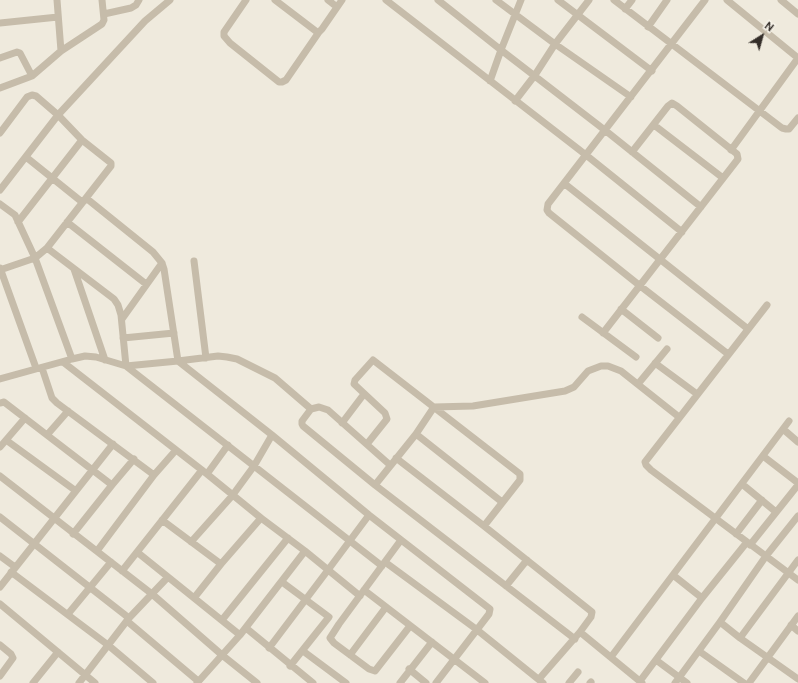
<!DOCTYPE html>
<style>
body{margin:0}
#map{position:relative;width:798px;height:683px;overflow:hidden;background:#efeadd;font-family:Ubuntu,sans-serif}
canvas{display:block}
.north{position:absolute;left:742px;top:16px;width:40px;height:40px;-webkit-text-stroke:3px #f7f3e9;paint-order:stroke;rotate:37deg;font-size:11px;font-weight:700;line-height:16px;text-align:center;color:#342e29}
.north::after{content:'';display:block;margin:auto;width:14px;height:18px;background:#342e29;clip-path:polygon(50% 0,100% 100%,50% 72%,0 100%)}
</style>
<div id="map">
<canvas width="798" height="683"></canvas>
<div class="north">N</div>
</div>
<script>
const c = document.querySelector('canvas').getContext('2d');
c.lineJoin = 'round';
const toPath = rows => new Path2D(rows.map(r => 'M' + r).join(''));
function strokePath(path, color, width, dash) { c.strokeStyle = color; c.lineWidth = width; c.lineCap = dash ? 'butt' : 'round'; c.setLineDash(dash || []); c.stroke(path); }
const minor = toPath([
 [57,0,61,51],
 [246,0,224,32,224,36,230,43,279,82,282,82,286,80,319,32],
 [275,0,317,32,319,32,322,29,342,0],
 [328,0,337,7],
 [386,0,586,155,682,232],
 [438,0,501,50,606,131,701,207],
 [496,0,555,44,631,97],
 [558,0,652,71],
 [614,0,782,128,786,129,789,129,798,118],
 [705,0,548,204,547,210,549,213,639,285,728,354],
 [727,0,798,58],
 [781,0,798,14],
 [625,9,632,0],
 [104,14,131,8,136,5,139,0],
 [0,23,58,17],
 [648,27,667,0],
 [0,58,17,52,20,53,32,76],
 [490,81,501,50,521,0],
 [0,88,32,76,61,51,102,24,104,20,102,0],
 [515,101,535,75,555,44,589,0],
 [654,125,723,178],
 [0,133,27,97,32,95,36,96,58,115,82,140,111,163,111,166,47,248,35,258,0,270],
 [731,150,798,58],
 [26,157,82,202],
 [565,184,748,329],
 [0,190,58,115,145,21,170,0],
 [86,198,153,252,162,263,164,269,178,361,272,435,369,515,490,609,489,614,436,683],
 [0,204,15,215,35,258,72,359],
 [18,222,82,140],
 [67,222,146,284],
 [47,248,114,299,118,305,121,315,126,366,382,566],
 [194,261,206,358],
 [0,268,36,368],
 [74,269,105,360],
 [767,305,645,462,646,465,651,470,798,580],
 [621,309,658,338],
 [582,317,636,357],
 [122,319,162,263],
 [603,333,738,159,737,154,677,106,672,103,668,106,632,152],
 [123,338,174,333],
 [63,362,207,474,261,518,305,551,360,596],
 [655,363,697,394],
 [42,368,52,398,57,403,154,475],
 [0,379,72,359,85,356,96,357,126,366,178,361,218,356,227,357,237,359,275,378,311,409,319,407,328,410,390,465],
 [638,384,667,349],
 [0,403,4,402,112,485,73,534],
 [311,409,302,421,302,424,303,426,375,485,575,639],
 [342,423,364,394],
 [783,429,798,442],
 [416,434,502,502],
 [47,435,68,411],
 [6,440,76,491],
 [367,444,387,419,385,413,354,384,355,380,373,360,520,474,520,480,484,526],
 [0,447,25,418],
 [763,456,798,483],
 [396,458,484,526,592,612,591,617,580,632,539,679],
 [207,474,228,445],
 [0,476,152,594,222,655,257,683],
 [742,484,776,512],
 [112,485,134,459],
 [375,485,416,434,434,407,473,406,565,391,574,387,588,371,601,366,608,366,621,371,679,417],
 [0,517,129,618],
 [162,520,221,564],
 [736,534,762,500],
 [401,540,339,624,330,638,334,643,369,669,375,671,410,626],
 [191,542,232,496,254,466,272,435],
 [750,545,798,485],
 [97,551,154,475,176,450],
 [137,552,240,635],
 [0,556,15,567],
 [385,562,476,629,543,683],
 [122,571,202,470],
 [11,572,108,645,153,683],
 [673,575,702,598],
 [282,582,329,617,290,666],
 [506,586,527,560],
 [0,587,113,444],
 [364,590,485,683],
 [194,598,221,564,261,518],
 [0,604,95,683],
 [68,614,111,562],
 [222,620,288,538],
 [127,621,198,681],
 [720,622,740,638,798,679],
 [791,625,798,631],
 [246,628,313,683],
 [580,632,642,683],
 [740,638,798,560],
 [0,645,11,654,13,658,0,676],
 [269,648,328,570,369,515],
 [303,651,346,683],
 [699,651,744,683],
 [350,655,386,607],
 [611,657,789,421],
 [656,660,687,683],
 [409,669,426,683],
 [640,681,702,598,747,542],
 [33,683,58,652],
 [79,683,129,618,168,577],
 [197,683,240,635,305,551],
 [400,683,432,642],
 [569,683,578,672],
 [590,683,591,682],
 [675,683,720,622,766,556,798,516],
 [749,683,798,616]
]);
strokePath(minor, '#c6bcaa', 7);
</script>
